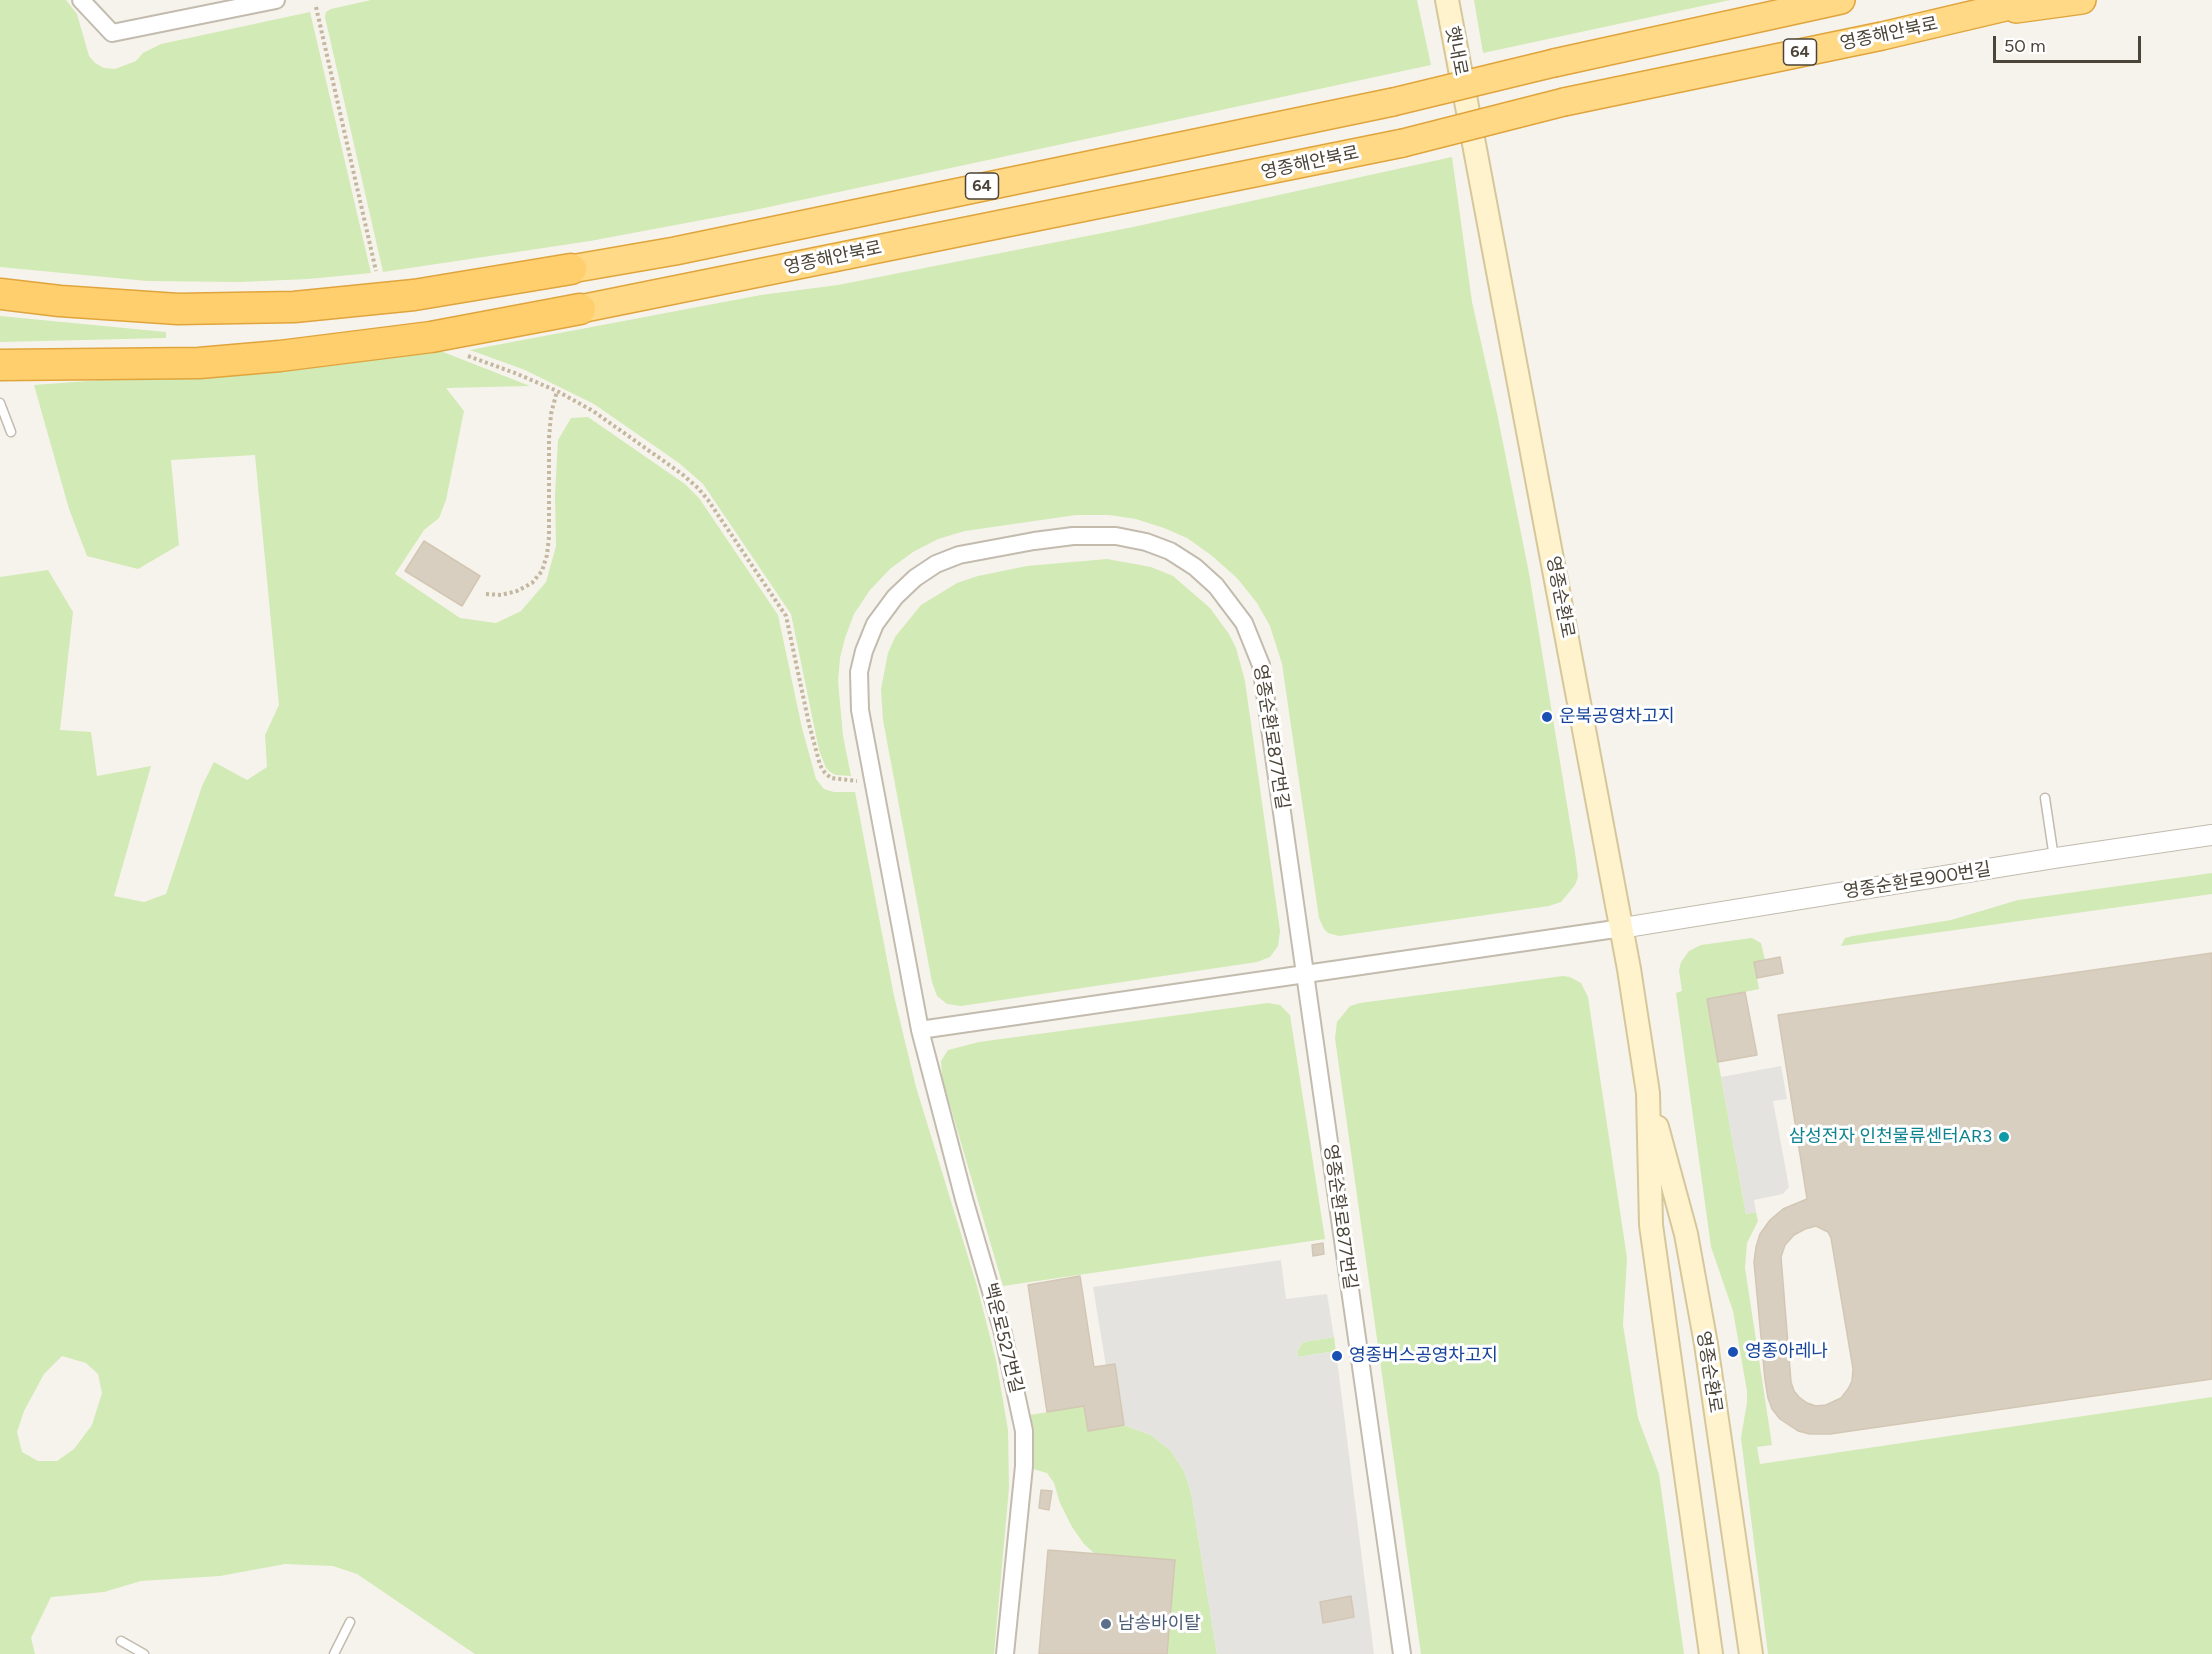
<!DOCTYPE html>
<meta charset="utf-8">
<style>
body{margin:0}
#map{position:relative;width:2212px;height:1654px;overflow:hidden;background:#f6f3ec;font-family:Figtree,sans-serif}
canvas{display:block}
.scale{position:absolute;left:1993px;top:36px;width:148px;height:27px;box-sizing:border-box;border:3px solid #4b4439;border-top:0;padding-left:8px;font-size:18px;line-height:21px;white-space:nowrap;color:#4b4439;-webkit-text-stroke:4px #fff;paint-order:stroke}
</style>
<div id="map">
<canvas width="2212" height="1654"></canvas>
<div class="scale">50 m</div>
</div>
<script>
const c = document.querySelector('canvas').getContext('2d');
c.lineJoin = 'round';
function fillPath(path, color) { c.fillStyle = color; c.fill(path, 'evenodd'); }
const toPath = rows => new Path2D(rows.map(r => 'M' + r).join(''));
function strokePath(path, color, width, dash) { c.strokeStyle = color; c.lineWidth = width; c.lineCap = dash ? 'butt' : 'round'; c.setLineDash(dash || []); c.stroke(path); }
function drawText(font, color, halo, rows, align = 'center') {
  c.font = font + ' Figtree,"Noto Sans KR",sans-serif'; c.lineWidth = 6; c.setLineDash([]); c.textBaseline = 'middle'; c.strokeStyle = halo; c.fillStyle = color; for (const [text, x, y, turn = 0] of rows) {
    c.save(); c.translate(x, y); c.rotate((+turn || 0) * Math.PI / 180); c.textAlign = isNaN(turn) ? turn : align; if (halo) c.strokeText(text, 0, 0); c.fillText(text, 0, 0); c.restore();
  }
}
const green = toPath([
 [0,0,66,0,77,14,89,56,95,63,104,68,115,69,136,61,143,53,161,44,310,12,371,273,308,279,240,282,147,281,0,267],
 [371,0,1417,0,1431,65,750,211,590,241,383,272,325,17,326,12,331,9],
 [1474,0,1730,0,1483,53],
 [1452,157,1472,302,1497,413,1529,573,1576,859,1578,877,1575,885,1561,902,1549,906,1339,936,1328,933,1324,929,1319,918,1282,664,1270,626,1257,603,1237,578,1211,555,1187,538,1164,528,1136,519,1109,515,1076,515,965,531,938,539,913,552,890,569,870,590,854,614,845,638,840,658,838,681,843,736,851,776,836,775,830,772,826,768,819,750,791,614,703,484,679,463,594,404,525,370,470,350,761,295,838,285,1133,227],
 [0,316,166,332,166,338,0,342],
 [438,350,530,386,446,388,464,411,446,500,439,518,424,530,395,574,460,618,496,623,521,611,546,582,556,546,555,495,558,440,571,418,588,417,685,484,699,498,778,615,802,728,816,779,824,789,834,792,855,792,894,996,916,1087,977,1286,996,1360,1008,1430,1009,1488,994,1654,475,1654,357,1574,333,1566,285,1564,220,1576,141,1581,104,1592,51,1597,31,1638,35,1654,0,1654,0,577,48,570,73,612,60,730,91,732,97,776,151,766,114,896,144,902,166,894,202,786,214,762,247,780,267,767,265,735,279,705,255,455,171,460,179,545,138,569,87,556,69,509,34,385,382,359],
 [62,1356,86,1363,98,1374,102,1393,92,1425,74,1449,57,1461,38,1461,22,1452,17,1432,24,1411,44,1374],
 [1107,559,1151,567,1173,576,1210,608,1229,634,1236,648,1245,681,1280,931,1278,946,1270,957,1257,962,961,1006,947,1004,937,996,932,982,883,720,881,689,888,653,895,637,921,605,957,583,978,576,1027,566],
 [2212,873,2212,894,1841,946,1845,938,1853,936,1951,920,2018,900],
 [1752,938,1761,943,1765,960,1754,962,1759,989,1707,1000,1746,1214,1756,1212,1758,1221,1747,1243,1745,1268,1772,1445,1757,1447,1760,1464,2212,1397,2212,1654,1768,1654,1741,1438,1747,1402,1747,1391,1733,1311,1711,1247,1676,993,1682,991,1679,970,1681,962,1689,951,1701,945],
 [1563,976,1570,977,1581,983,1588,997,1627,1258,1623,1325,1638,1418,1659,1474,1684,1654,1421,1654,1335,1038,1337,1022,1350,1006,1360,1003],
 [1268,1003,1280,1005,1290,1015,1325,1239,1003,1286,942,1078,941,1061,948,1050,979,1042],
 [1334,1337,1336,1351,1298,1357,1297,1351,1303,1342],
 [1084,1406,1089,1431,1124,1425,1151,1435,1171,1451,1184,1471,1191,1492,1217,1654,1167,1654,1175,1561,1095,1554,1084,1544,1072,1527,1060,1503,1054,1483,1047,1473,1033,1469,1030,1415]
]);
const parking = toPath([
 [1781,1066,1787,1099,1773,1101,1789,1187,1783,1194,1754,1200,1756,1212,1746,1214,1721,1077],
 [1281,1260,1286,1299,1327,1294,1334,1337,1303,1342,1297,1351,1298,1357,1336,1351,1374,1654,1217,1654,1191,1492,1184,1471,1171,1451,1151,1435,1124,1425,1115,1365,1106,1366,1093,1287]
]);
const building = toPath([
 [424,541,480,576,462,606,405,571,424,541],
 [2212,953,2212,1379,1830,1434,1810,1434,1798,1431,1780,1419,1772,1409,1768,1398,1765,1380,1754,1262,1756,1247,1760,1234,1770,1220,1783,1209,1807,1199,1778,1015,2212,953],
 [1816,1226,1828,1232,1831,1238,1853,1369,1852,1381,1848,1389,1841,1398,1826,1405,1816,1406,1807,1403,1799,1397,1794,1391,1791,1382,1781,1257,1785,1245,1794,1235,1805,1229,1816,1226],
 [1780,957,1783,973,1757,978,1754,962,1780,957],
 [1745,992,1757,1055,1718,1062,1707,999,1745,992],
 [1323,1243,1324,1254,1313,1256,1312,1245,1323,1243],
 [1080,1276,1094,1367,1115,1364,1124,1425,1088,1431,1084,1406,1047,1412,1028,1285,1080,1276],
 [1041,1490,1052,1491,1049,1510,1039,1508,1041,1490],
 [1048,1550,1175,1560,1167,1654,1039,1654,1048,1550],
 [1351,1596,1354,1617,1323,1623,1320,1602,1351,1596]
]);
const path = toPath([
 [316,7,376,271],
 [468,356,515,373,557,391,593,411,682,474,698,488,708,500,786,616,809,724,820,765,825,773,831,778,857,781],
 [486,594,501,595,517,591,532,583,542,571,547,555,549,537,549,438,551,414,557,391]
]);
const service = toPath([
 [0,403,11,432],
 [2045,798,2054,858],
 [121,1641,144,1654],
 [334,1654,350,1622]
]);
const minor = toPath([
 [81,0,112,33,276,0],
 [920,1030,1622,928],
 [1005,1654,1024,1466,1024,1431,1002,1329,964,1199,920,1030,860,710,859,672,864,651,875,624,895,597,915,578,936,564,959,555,1034,541,1073,536,1116,536,1146,542,1170,551,1195,567,1216,586,1244,623,1261,665,1402,1654]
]);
const tertiary = toPath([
 [1622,928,2055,858,2212,835]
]);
const secondary = toPath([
 [1447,0,1629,969,1648,1093,1651,1225,1711,1654],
 [1657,1127,1686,1234,1706,1344,1751,1654]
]);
const trunk = toPath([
 [2016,9,2082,0],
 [1554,63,1841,0],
 [1564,102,1882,36,2035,0],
 [571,269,675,251,1393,102],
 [580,309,1403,143]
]);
const motorway = toPath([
 [0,294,60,301,178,309,294,307,414,295,571,269],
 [0,365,199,363,280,356,431,337,580,309]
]);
const trunkBridge = toPath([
 [1393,102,1554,63],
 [1403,143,1564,102]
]);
const markers = [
 [1547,717,6,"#1a4fb4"],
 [2004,1137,6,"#0f9aa8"],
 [1733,1352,6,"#1a4fb4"],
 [1337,1356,6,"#1a4fb4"],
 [1106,1624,6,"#5c6f8a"]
];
const shields = [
 [1800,52,33],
 [982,186,33]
];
const shieldNames = [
 ["64",1800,52],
 ["64",982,186]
];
const streetNames = [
 ["영종해안북로",1889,34,-12],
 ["햇내로",1456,51,79],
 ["영종해안북로",1310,163,-12],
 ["영종해안북로",833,258,-12],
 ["영종순환로",1560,597,79],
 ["영종순환로877번길",1271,737,81],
 ["영종순환로900번길",1917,881,-9],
 ["영종순환로877번길",1340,1217,82],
 ["백운로527번길",1003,1338,76],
 ["영종순환로",1709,1372,81]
];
const transitNames = [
 ["운북공영차고지",1559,717],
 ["영종아레나",1745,1352],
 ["영종버스공영차고지",1349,1356]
];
const cultureNames = [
 ["삼성전자 인천물류센터AR3",1992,1137]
];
const serviceNames = [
 ["남송바이탈",1118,1624]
];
fillPath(green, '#d2eab5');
fillPath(parking, '#e5e3e0');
fillPath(building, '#d8cfc1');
strokePath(building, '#d3c7b4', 1.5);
strokePath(service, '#c2bbae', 11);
strokePath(minor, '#c2bbae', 20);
strokePath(tertiary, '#c2bbae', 22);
strokePath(secondary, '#d6c79b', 26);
strokePath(trunk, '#e0a43c', 30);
strokePath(motorway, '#e0a43c', 33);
strokePath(path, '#c4b79f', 4, [3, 3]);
strokePath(service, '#fff', 8);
strokePath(minor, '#fff', 16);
strokePath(tertiary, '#fff', 20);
strokePath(secondary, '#fff3cd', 22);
strokePath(trunk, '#ffd985', 27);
strokePath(motorway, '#ffcf6e', 30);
strokePath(trunkBridge, '#e0a43c', 30, []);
strokePath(trunkBridge, '#ffd985', 27);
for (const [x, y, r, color] of markers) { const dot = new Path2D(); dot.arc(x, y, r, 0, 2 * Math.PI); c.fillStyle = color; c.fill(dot); strokePath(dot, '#fff', 2); }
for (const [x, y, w] of shields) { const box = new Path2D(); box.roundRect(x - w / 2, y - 13, w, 26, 4.5); c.fillStyle = '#fff'; c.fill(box); strokePath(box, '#4b4439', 1.5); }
drawText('bold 16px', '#4b4439', null, shieldNames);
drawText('18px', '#4b4439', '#fff', streetNames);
drawText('18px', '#164399', '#fff', transitNames, 'left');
drawText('18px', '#0d838f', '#fff', cultureNames, 'right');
drawText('18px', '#4e5e75', '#fff', serviceNames, 'left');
</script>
